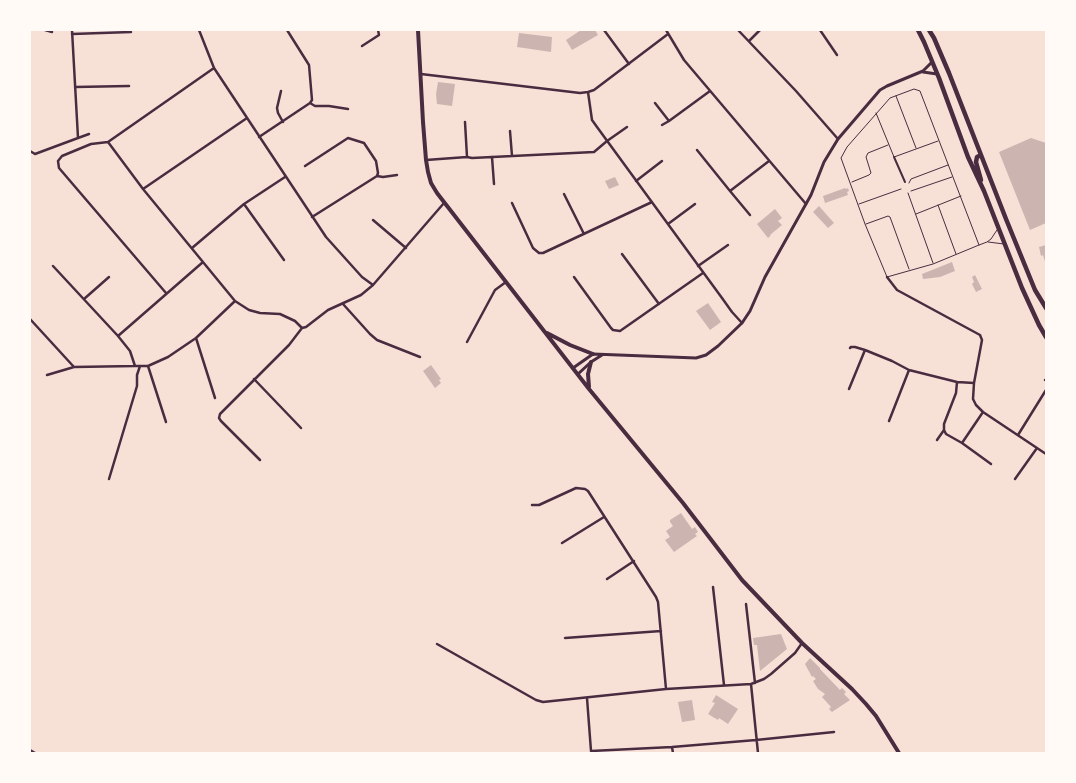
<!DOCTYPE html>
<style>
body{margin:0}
#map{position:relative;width:1076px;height:783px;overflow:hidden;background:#f7e1d7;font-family:Lato,sans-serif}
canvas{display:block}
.frame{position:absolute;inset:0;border:31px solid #fffaf5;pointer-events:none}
</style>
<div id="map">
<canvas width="1076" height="783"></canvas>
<div class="frame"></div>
</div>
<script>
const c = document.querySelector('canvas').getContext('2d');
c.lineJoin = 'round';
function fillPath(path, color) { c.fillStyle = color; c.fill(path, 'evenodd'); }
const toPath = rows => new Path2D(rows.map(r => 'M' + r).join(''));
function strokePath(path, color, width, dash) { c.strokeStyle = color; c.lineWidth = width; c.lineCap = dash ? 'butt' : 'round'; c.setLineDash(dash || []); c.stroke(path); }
const building = toPath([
 [581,30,595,30,598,35,572,50,566,40],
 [519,33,552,37,551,52,517,47],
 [438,82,455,84,452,106,437,104,436,94],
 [1031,138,1046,143,1046,223,1030,230,999,152],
 [615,177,619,185,609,189,605,181],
 [845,188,846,189,848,188,849,191,847,192,848,195,825,203,823,196],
 [819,206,834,223,828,228,813,212],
 [775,209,782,218,778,221,782,225,770,235,771,235,768,238,757,224],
 [1046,245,1046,265,1043,255,1041,256,1039,247],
 [952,262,955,271,940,277,923,279,922,274],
 [975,275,982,289,976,292,972,284,974,282,972,277],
 [708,303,721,322,710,330,696,311],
 [431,365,441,379,439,380,441,383,435,388,423,371],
 [681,513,692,529,695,527,698,532,695,534,697,536,674,552,665,540,670,537,666,531,673,526,670,522,670,520],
 [781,634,787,649,760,671,757,645,754,645,753,638],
 [810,658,820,668,820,669,840,690,842,688,846,692,844,694,850,700,832,712,829,709,831,707,822,697,825,694,818,689,813,681,816,679,813,676,812,677,805,664],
 [716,695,738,709,728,724,719,718,718,720,708,714,715,703,712,702],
 [692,700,695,720,682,722,678,702]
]);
const service = toPath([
 [896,96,916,148],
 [876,113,894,157,938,141],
 [852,182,869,175,871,173,866,157,868,153,888,145],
 [909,183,911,179,948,165],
 [911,191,952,177],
 [908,193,933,263],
 [859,204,901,189],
 [938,205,956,254],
 [916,214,961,196],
 [866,224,888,216,890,217,909,269],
 [988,242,1004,244],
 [979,245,920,91,914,89,890,98,847,147,841,158,865,224,887,277,933,264,979,245,987,242,991,239,997,230]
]);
const pedestrian = toPath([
 [894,157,905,182]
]);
const minor = toPath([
 [45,30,52,32],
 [199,30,214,68,326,237,362,277,373,285],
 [604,30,629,64],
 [666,30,684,60,806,204],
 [738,30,796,91,838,139],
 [820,30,837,55],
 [72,34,131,32],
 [749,41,760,30],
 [362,46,379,35,378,30],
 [214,68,108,142,143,189,235,301,249,310,260,313,280,314,295,321,302,328],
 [421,74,580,93,588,92,594,90,668,34],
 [75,87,129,86],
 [281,91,277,108,278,113,283,122],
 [588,92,592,120,597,127,722,298,732,312,742,323],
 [310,103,315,106,329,106,348,109],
 [655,103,669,121],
 [465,122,467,157],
 [662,125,669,121,710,91],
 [510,131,512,156],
 [259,137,310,103,312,100,309,65,287,30],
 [78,138,89,134],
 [108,142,91,144,62,156,58,161,59,168,166,293],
 [697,150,730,191,769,161],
 [30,151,35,154,78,138,72,30],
 [492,157,494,184],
 [426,160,467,157,472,158,594,152,607,141,627,127],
 [305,166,348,138,364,143,376,161,378,173,377,176,312,217],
 [377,176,383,177,397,175],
 [636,181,662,161],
 [143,189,247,118],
 [730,191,750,215],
 [564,194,584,234],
 [512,203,533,248,539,253,543,253,652,202],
 [244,204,284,260],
 [373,220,406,248],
 [668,224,695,204],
 [192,248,244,204,285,177],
 [622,254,659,304],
 [53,266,118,336,130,351,135,366],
 [698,266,728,245],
 [574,277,611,328,613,330,620,331,703,273],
 [887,277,897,290,980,335,982,340,974,383],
 [84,299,109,277],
 [343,304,370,334,377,340,420,357],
 [30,319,74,367,135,366,148,366,168,357,196,338],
 [118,336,203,262],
 [467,342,495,290,506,282],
 [850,348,851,347,855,347,865,350,892,361,909,370,957,382,974,383,973,399,976,405,983,412,1046,454],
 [148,366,166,422],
 [47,375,74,367],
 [254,379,301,428],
 [1045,380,1046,380],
 [957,382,956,393,944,424,944,430,946,434,962,443,991,464],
 [849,389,865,350],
 [215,398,196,338,235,301],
 [889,421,909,370],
 [1018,435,1046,390],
 [937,440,944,430],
 [962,443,983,412],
 [260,460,221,421,219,418,220,414,289,345,302,328,306,327,328,310,361,295,373,285,444,203],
 [109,479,137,386,137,375,140,366],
 [1015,479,1037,448],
 [532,505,539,505,576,488,585,489,588,491,656,597,658,602,666,689],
 [562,543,604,517],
 [607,579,634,561],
 [713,587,724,685],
 [746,604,755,683],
 [565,638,661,631],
 [437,644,536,700,543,702,666,689,751,684,764,679,771,674,795,653,802,643],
 [751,684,758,753],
 [587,698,591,751],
 [672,747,673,753],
 [30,750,35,753],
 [591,751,672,747,756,740,834,732]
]);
const tertiary = toPath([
 [923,72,937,74],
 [573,368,593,354,696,358,706,355,718,346,742,323,750,311,765,277,811,195,824,162,838,139,880,90,887,86,923,71,932,62],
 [578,374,591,362,602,355]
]);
const secondary = toPath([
 [418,30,423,122,426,160,428,172,431,183,437,193,589,389,683,503,742,580,802,643,852,689,866,704,876,716,899,753],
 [547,333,570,345,593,354],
 [589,387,588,374,591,362]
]);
const trunk = toPath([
 [918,30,924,42,939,78,968,157,984,191,1022,288,1039,325,1046,337],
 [929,30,934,38,949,73,1006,219,1035,290,1046,308],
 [981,180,976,162,977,157,981,155]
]);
fillPath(building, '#ccb4b1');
strokePath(service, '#4a2c40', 1);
strokePath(pedestrian, '#4a2c40', 2);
strokePath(minor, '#4a2c40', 2.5);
strokePath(tertiary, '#4a2c40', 3);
strokePath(secondary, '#4a2c40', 4);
strokePath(trunk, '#4a2c40', 4.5);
</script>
